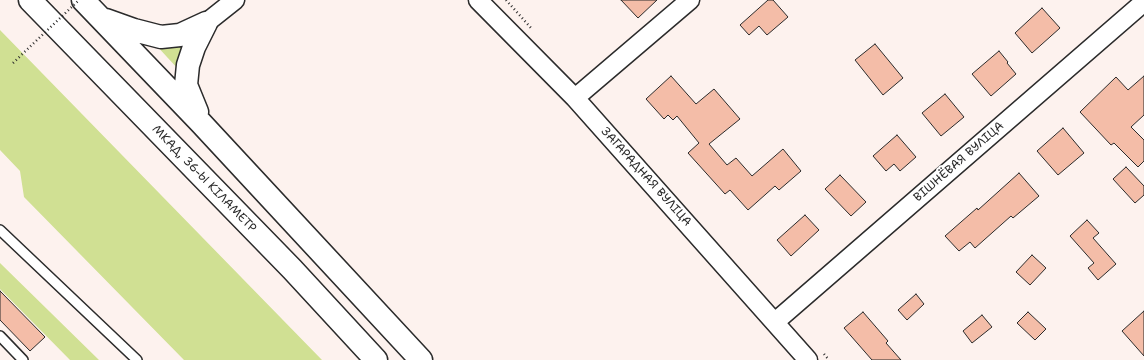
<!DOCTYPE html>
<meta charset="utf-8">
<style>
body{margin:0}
canvas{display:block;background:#fdf2ee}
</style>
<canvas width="1144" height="360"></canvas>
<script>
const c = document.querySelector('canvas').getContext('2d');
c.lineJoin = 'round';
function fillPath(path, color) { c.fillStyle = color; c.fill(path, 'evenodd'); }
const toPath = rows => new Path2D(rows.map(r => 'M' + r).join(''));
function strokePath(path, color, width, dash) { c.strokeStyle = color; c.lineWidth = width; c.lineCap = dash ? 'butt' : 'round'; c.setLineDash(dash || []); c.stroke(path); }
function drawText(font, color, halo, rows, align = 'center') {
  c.font = font + ' "Shantell Sans",sans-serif'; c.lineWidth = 4; c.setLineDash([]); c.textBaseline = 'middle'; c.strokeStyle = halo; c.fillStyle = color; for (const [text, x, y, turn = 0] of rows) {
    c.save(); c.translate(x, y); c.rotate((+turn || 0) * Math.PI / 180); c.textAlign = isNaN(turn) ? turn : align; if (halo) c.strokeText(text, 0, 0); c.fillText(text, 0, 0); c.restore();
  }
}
const green = toPath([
 [0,30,322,360,184,360,24,197,20,171,0,150],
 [187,40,179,70,155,44],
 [0,263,99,360,70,360,0,289]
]);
const building = toPath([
 [621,0,657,0,638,18,621,0],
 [768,0,773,0,788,17,767,35,759,26,749,35,740,25,768,0],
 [1042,8,1060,28,1032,53,1015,33,1042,8],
 [875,44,903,78,883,95,855,60,875,44],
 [999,51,1008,62,1007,63,1016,74,991,96,972,74,999,51],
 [671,76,696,104,714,89,740,119,709,144,727,165,736,158,752,176,783,149,801,171,779,190,775,186,748,210,730,190,725,194,688,153,699,143,677,116,673,120,668,115,664,119,646,99,671,76],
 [1144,76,1144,115,1131,127,1144,140,1144,161,1138,167,1114,143,1111,145,1080,112,1116,77,1128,90,1144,76],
 [945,94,964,117,941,136,922,113,945,94],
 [1063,128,1084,153,1058,175,1037,151,1063,128],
 [897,135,916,157,900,171,894,164,886,171,873,156,897,135],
 [1126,167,1144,186,1144,195,1135,203,1113,179,1126,167],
 [1019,173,1039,196,1013,218,1011,216,975,248,970,242,959,251,945,236,977,208,978,210,1019,173],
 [840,175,866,202,851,216,825,189,840,175],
 [805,215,819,230,791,256,777,240,805,215],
 [1087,220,1099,233,1093,238,1116,264,1098,280,1088,268,1094,263,1070,236,1087,220],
 [1032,255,1046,268,1030,285,1016,272,1032,255],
 [0,291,45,337,30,351,0,320,0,291],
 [916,294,924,304,907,320,898,310,916,294],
 [1144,311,1144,356,1122,331,1144,311],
 [863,312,888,341,886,343,901,360,872,360,844,328,863,312],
 [1028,312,1046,329,1035,340,1017,323,1028,312],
 [982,315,992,327,972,343,963,331,982,315]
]);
const path = toPath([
 [506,0,532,29],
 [824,354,829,360]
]);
const service = toPath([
 [0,230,137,360],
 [0,336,23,360]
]);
const minor = toPath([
 [478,0,575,98,808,360],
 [206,23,235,0],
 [575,98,690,0],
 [775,322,1144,2]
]);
const trunk = toPath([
 [30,0,292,269,376,360],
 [83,0,201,123,421,360],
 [106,20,134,30,161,37,180,35,206,23],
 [197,112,186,85,188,65,194,47,206,23]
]);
const pathBridge = toPath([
 [13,63,79,0]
]);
const streetNames = [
 ["ВІШНЁВАЯ ВУЛІЦА",959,162,-41],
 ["ЗАГАРАДНАЯ ВУЛІЦА",646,177,48],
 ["МКАД, 36-Ы КІЛАМЕТР",204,179,46]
];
fillPath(green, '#d0e093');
fillPath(building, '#f4bda8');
strokePath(building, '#2b2b2b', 1);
strokePath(service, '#2b2b2b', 12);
strokePath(minor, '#2b2b2b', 21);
strokePath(trunk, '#2b2b2b', 25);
strokePath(path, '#2b2b2b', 2.5, [1, 3]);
strokePath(service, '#fff', 9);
strokePath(minor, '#fff', 18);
strokePath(trunk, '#fff', 22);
strokePath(pathBridge, '#2b2b2b', 2.5, [1, 3]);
drawText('12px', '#2b2b2b', '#fff', streetNames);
</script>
